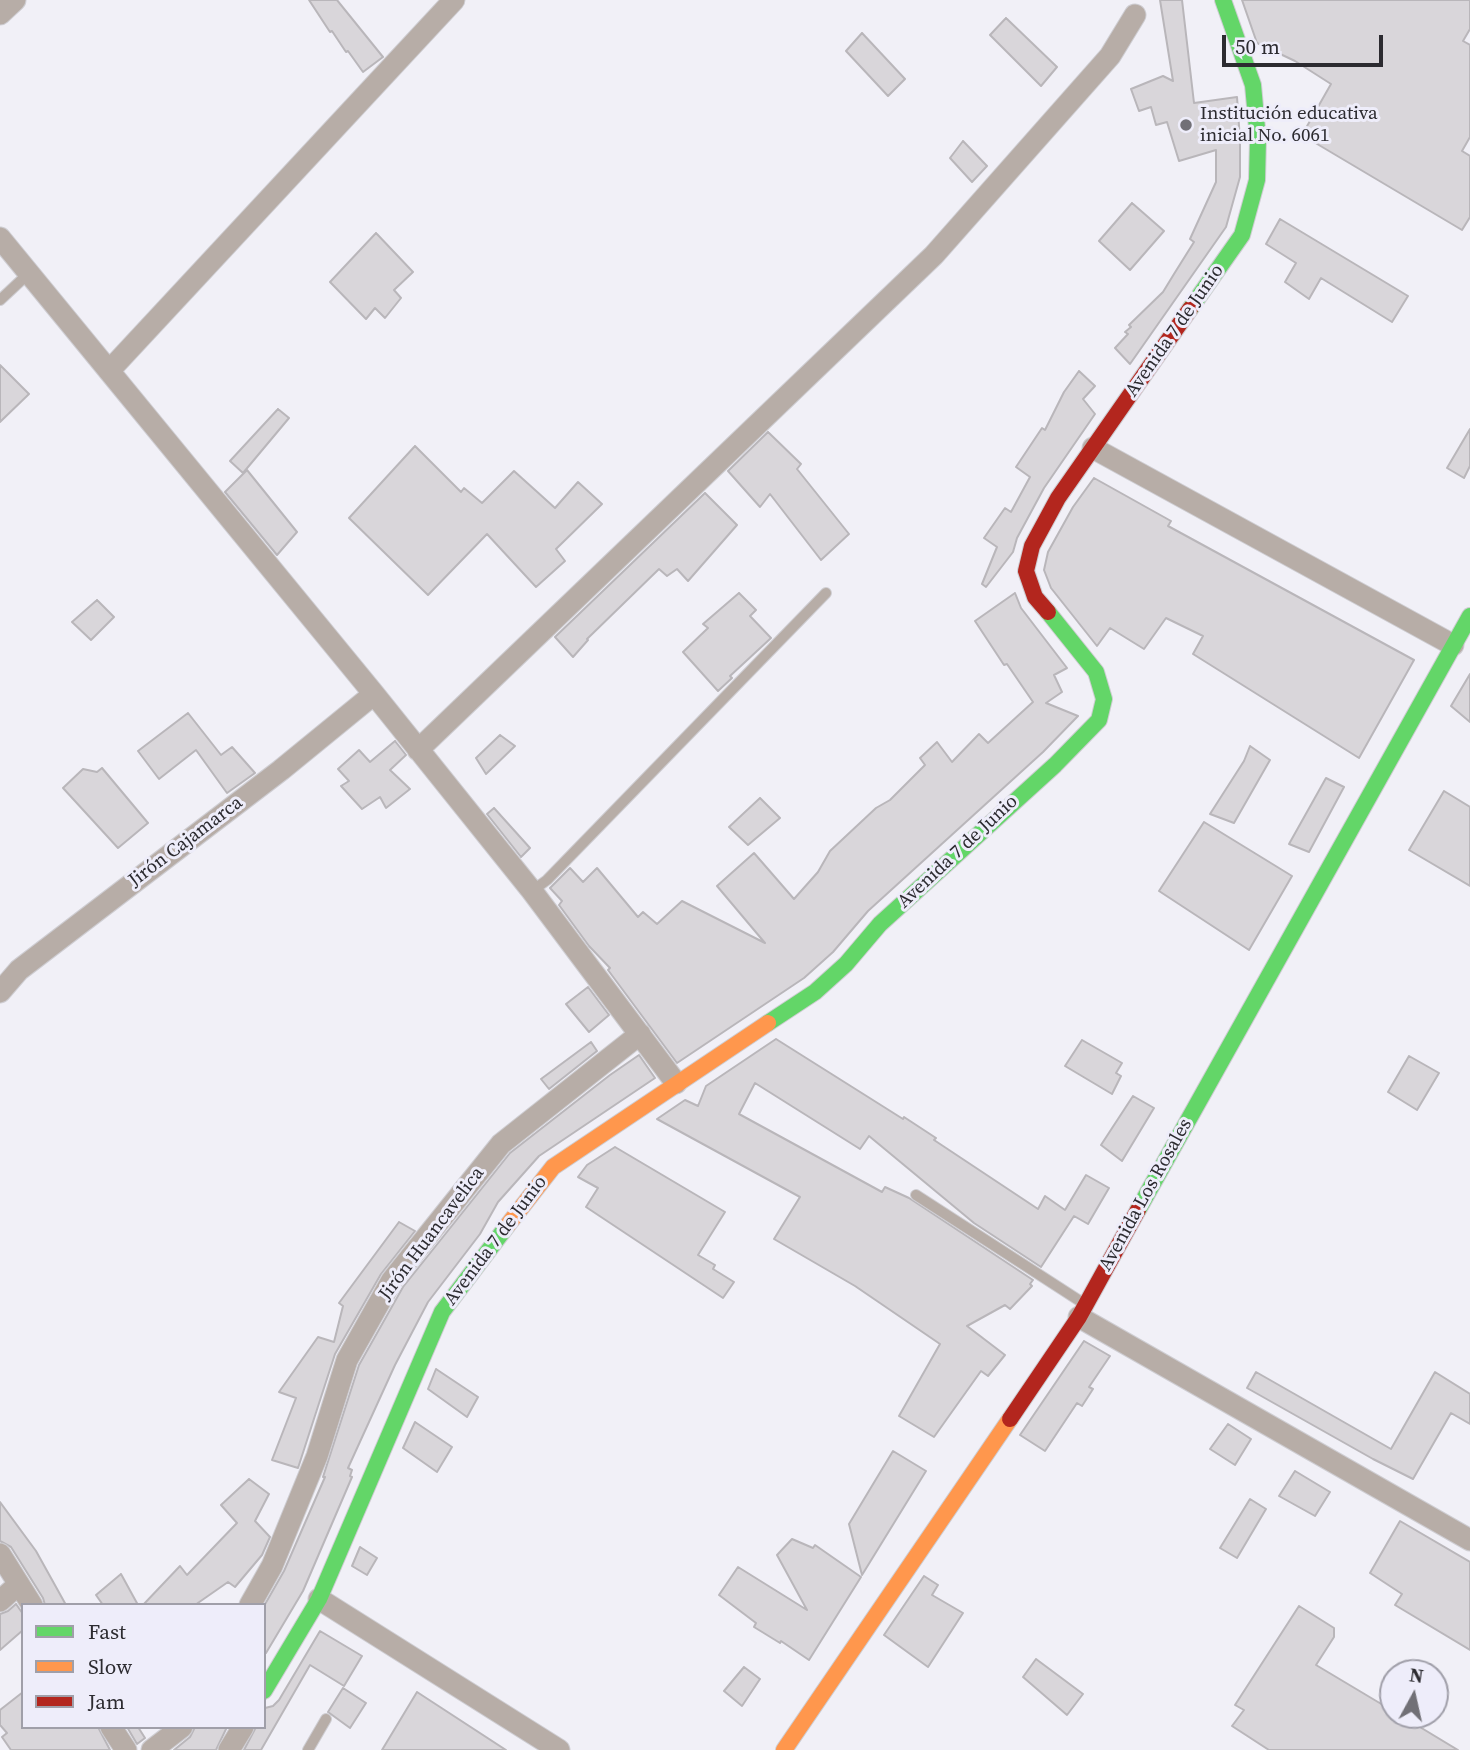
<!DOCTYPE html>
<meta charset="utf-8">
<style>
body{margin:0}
#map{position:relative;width:1470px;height:1750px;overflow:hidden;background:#f1f0f7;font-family:"Source Serif 4",serif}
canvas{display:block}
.legend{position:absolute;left:21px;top:1603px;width:245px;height:126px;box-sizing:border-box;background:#eeedfa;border:2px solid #a09fa9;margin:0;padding:9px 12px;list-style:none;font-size:21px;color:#2c2b30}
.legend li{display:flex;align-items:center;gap:14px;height:35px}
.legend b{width:35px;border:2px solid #a09fa9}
.north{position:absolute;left:1379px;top:1659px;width:70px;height:70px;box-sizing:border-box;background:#eeedfa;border:2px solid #a09fa9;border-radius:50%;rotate:8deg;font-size:19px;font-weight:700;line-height:28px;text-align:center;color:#2c2b30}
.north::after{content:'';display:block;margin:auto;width:24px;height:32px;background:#717076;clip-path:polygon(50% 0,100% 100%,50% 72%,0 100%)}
.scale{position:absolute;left:1222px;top:35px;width:161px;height:32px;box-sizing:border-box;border:4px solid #2c2b30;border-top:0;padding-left:9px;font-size:21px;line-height:24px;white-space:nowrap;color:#2c2b30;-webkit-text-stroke:5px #eeedfa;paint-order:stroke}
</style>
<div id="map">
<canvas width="1470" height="1750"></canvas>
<ul class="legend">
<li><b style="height:9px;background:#63d668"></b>Fast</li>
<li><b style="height:9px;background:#ff974d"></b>Slow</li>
<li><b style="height:9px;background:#b3261e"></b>Jam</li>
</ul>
<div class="north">N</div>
<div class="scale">50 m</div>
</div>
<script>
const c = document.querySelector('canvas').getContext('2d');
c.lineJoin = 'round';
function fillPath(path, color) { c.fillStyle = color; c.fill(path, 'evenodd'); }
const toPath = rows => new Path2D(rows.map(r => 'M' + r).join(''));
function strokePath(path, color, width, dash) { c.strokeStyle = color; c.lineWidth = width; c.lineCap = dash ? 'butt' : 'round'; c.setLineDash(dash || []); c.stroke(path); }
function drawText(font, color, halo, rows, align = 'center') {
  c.font = font + ' "Source Serif 4",serif'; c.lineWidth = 6; c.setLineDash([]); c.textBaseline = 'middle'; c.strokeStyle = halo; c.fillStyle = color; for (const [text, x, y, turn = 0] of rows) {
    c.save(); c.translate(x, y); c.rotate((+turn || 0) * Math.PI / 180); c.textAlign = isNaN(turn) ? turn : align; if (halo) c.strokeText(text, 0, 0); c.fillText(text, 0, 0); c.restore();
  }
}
const building = toPath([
 [309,0,337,0,383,57,363,72,348,51,346,52,332,31,330,32,309,0],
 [1160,0,1182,0,1194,103,1237,97,1240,140,1240,177,1226,227,1130,364,1115,348,1128,334,1125,332,1131,327,1129,325,1163,292,1174,274,1194,242,1190,239,1216,182,1216,150,1179,161,1167,122,1156,125,1151,107,1139,111,1131,89,1163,76,1173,81,1160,0],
 [1242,0,1470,0,1470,29,1463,41,1470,45,1470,137,1462,151,1470,156,1470,217,1462,230,1302,135,1331,84,1295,61,1257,43,1242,0],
 [1006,18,1057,67,1041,86,990,35,1006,18],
 [862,33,905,79,888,96,846,51,862,33],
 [963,141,987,166,972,182,950,158,963,141],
 [1132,203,1164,231,1130,270,1099,241,1132,203],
 [1280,219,1408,296,1392,322,1321,278,1309,299,1285,282,1296,263,1266,244,1280,219],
 [376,233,413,272,394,290,401,298,385,318,375,308,366,319,330,282,376,233],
 [0,365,29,394,0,422,0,365],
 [1079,371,1095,386,1083,399,1095,414,1044,488,1017,538,1013,552,986,587,982,584,997,547,984,538,1005,508,1011,512,1030,477,1016,467,1042,428,1045,430,1064,392,1079,371],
 [278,409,289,418,243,473,230,461,278,409],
 [1470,429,1470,466,1464,478,1447,468,1470,429],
 [768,432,801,464,797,469,849,534,821,560,770,494,760,507,728,471,768,432],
 [415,446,461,492,464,488,482,503,514,471,555,508,578,482,602,504,556,549,565,561,536,587,487,534,428,595,349,518,415,446],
 [247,470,297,532,277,555,225,492,247,470],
 [1094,478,1171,521,1168,526,1414,660,1359,758,1193,654,1203,636,1166,618,1144,649,1110,628,1097,646,1051,588,1044,570,1048,552,1073,507,1094,478],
 [705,493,737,525,688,581,677,569,667,576,659,569,587,639,588,640,573,657,555,637,705,493],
 [739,593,756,610,750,616,771,638,730,676,732,678,718,691,683,652,708,628,703,624,739,593],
 [1015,593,1021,608,1067,668,1054,675,1062,692,1046,703,1078,716,1043,752,868,911,833,952,804,978,677,1063,608,970,610,968,589,946,559,905,562,901,550,888,570,868,583,882,597,868,638,917,643,912,657,924,682,901,765,943,717,886,754,853,794,899,818,872,830,851,876,808,890,800,925,765,920,758,937,742,952,762,979,734,988,743,1033,702,1007,664,1004,665,975,621,1015,593],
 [97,600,114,617,91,640,72,622,97,600],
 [1470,674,1470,722,1451,706,1470,674],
 [188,713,221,755,232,747,255,773,227,793,196,750,159,779,138,751,188,713],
 [500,735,515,746,486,774,476,758,500,735],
 [395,741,406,755,390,770,410,789,386,808,380,797,362,809,341,786,349,781,338,769,359,750,370,762,395,741],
 [1250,746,1270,760,1234,823,1210,814,1244,761,1250,746],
 [102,768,148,823,118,848,63,788,83,769,97,772,102,768],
 [1326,778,1344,787,1309,852,1289,844,1326,778],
 [1444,791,1470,807,1470,886,1409,850,1444,791],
 [760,798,780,818,748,845,729,827,760,798],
 [494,808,530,848,521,857,487,814,494,808],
 [1204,822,1292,876,1249,950,1159,891,1204,822],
 [588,987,609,1015,589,1032,566,1004,588,987],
 [776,1039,903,1119,904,1117,936,1138,934,1140,1038,1209,1045,1196,1065,1210,1086,1175,1109,1188,1088,1224,1074,1216,1041,1267,974,1223,869,1136,860,1149,755,1083,739,1114,882,1192,885,1187,909,1198,1033,1280,1030,1284,1032,1286,1010,1309,1005,1305,967,1326,1005,1355,988,1376,981,1371,934,1437,899,1416,940,1344,855,1286,774,1239,800,1197,657,1119,685,1100,698,1106,706,1086,776,1039],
 [1082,1040,1122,1063,1116,1073,1121,1076,1112,1094,1065,1066,1082,1040],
 [591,1042,597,1051,549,1089,541,1079,591,1042],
 [639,1055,655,1078,539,1156,498,1202,480,1234,428,1302,395,1365,348,1468,352,1470,350,1476,352,1477,303,1591,266,1653,264,1652,264,1606,284,1571,325,1477,323,1477,359,1365,403,1287,510,1153,610,1075,639,1055],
 [1409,1056,1439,1073,1417,1110,1388,1092,1409,1056],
 [1133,1096,1154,1108,1122,1161,1101,1145,1133,1096],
 [615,1147,725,1212,698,1255,715,1265,713,1269,734,1282,723,1298,586,1207,598,1188,578,1177,587,1165,615,1147],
 [399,1222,415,1231,381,1274,335,1354,298,1468,272,1460,296,1398,279,1392,318,1337,334,1342,343,1306,339,1303,399,1222],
 [1084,1341,1110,1356,1089,1387,1093,1389,1082,1406,1077,1403,1045,1451,1020,1435,1084,1341],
 [436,1369,478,1397,467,1417,428,1389,436,1369],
 [1256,1372,1391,1449,1435,1372,1470,1394,1470,1424,1451,1413,1413,1479,1373,1459,1247,1388,1256,1372],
 [415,1422,452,1447,437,1472,403,1448,415,1422],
 [1228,1424,1251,1439,1235,1465,1210,1449,1228,1424],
 [893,1451,926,1471,862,1575,849,1524,893,1451],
 [1295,1471,1330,1492,1315,1516,1279,1496,1295,1471],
 [249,1479,269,1494,255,1521,270,1537,262,1555,235,1587,228,1582,195,1605,143,1605,180,1566,187,1575,237,1523,221,1505,249,1479],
 [1250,1499,1266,1509,1237,1558,1220,1548,1250,1499],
 [0,1502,36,1551,66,1605,45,1605,43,1598,11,1547,0,1541,0,1502],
 [1400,1521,1470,1562,1470,1650,1395,1605,1402,1594,1370,1573,1400,1521],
 [792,1539,813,1548,815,1545,861,1577,809,1660,781,1641,780,1643,754,1627,756,1623,719,1595,738,1567,807,1610,777,1555,792,1539],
 [360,1547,377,1558,367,1575,352,1566,360,1547],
 [121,1574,138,1605,103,1605,96,1595,121,1574],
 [924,1576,938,1585,932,1595,963,1613,928,1667,884,1635,924,1576],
 [16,1604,23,1614,23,1630,0,1650,0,1614,8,1611,16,1604],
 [1299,1606,1334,1628,1334,1637,1316,1665,1393,1711,1393,1715,1400,1715,1458,1750,1269,1750,1232,1726,1244,1710,1235,1705,1299,1606],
 [320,1631,362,1656,344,1686,310,1665,261,1750,244,1750,256,1727,264,1727,265,1708,273,1706,279,1700,320,1631],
 [1036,1659,1083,1694,1067,1715,1023,1677,1036,1659],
 [744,1667,760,1679,742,1706,724,1691,744,1667],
 [343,1688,366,1703,350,1728,328,1712,343,1688],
 [23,1692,23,1727,98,1727,110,1750,11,1750,2,1737,7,1733,0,1725,0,1710,23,1692],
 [417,1692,506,1750,382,1750,417,1692],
 [127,1727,138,1727,145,1738,137,1744,127,1727],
 [195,1727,227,1727,216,1750,174,1750,190,1737,195,1727]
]);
const lane = toPath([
 [0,300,29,273],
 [532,891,547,880,826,593],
 [916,1195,1083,1303],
 [308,1750,326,1719]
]);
const street = toPath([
 [0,14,15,0],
 [0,238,374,694,532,891,676,1083],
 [109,371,454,0],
 [1093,448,1453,645],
 [418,750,934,255,1110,56,1135,15],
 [0,992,19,970,281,770,374,694],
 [1079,1317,1470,1540],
 [0,1554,32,1605],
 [319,1599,559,1750],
 [0,1601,19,1584],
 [250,1605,272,1566,317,1456,347,1360,392,1280,501,1144,640,1034],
 [111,1727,126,1750],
 [152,1750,182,1727],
 [229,1750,243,1727]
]);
const fast = toPath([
 [1190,309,1242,235,1257,180,1258,139,1253,85,1223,0],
 [768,1023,815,992,846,964,880,924,1055,765,1099,720,1104,699,1096,672,1048,612],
 [1138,1210,1470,616],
 [264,1691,319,1599,442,1312,507,1226]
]);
const slow = toPath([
 [507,1226,553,1167,768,1023],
 [784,1750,1010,1419]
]);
const jam = toPath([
 [1048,612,1035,597,1026,571,1032,546,1058,498,1190,309],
 [1010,1419,1079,1317,1138,1210]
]);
const markers = [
 [1186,125,7,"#717076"]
];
const poiNames = [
 ["Institución educativa",1200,114],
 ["inicial No. 6061",1200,136]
];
const streetNames = [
 ["Avenida 7 de Junio",1175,331,-55],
 ["Jirón Cajamarca",186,842,-37],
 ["Avenida 7 de Junio",958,852,-43],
 ["Avenida Los Rosales",1146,1195,-61],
 ["Jirón Huancavelica",432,1234,-53],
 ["Avenida 7 de Junio",496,1241,-53]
];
fillPath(building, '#d9d6da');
strokePath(building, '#b9b6ba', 2);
strokePath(lane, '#cecdd2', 12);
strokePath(street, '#cecdd2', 23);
strokePath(fast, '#cecdd2', 18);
strokePath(slow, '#cecdd2', 18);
strokePath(jam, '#cecdd2', 18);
strokePath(lane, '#b7ada7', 10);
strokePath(street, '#b7ada7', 21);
strokePath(fast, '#63d668', 16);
strokePath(slow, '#ff974d', 16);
strokePath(jam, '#b3261e', 16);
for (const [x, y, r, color] of markers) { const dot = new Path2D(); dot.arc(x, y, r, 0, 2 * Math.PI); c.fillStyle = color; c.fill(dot); strokePath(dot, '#eeedfa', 2.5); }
drawText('19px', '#2c2b30', '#eeedfa', poiNames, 'left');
drawText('19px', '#2c2b30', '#eeedfa', streetNames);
</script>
